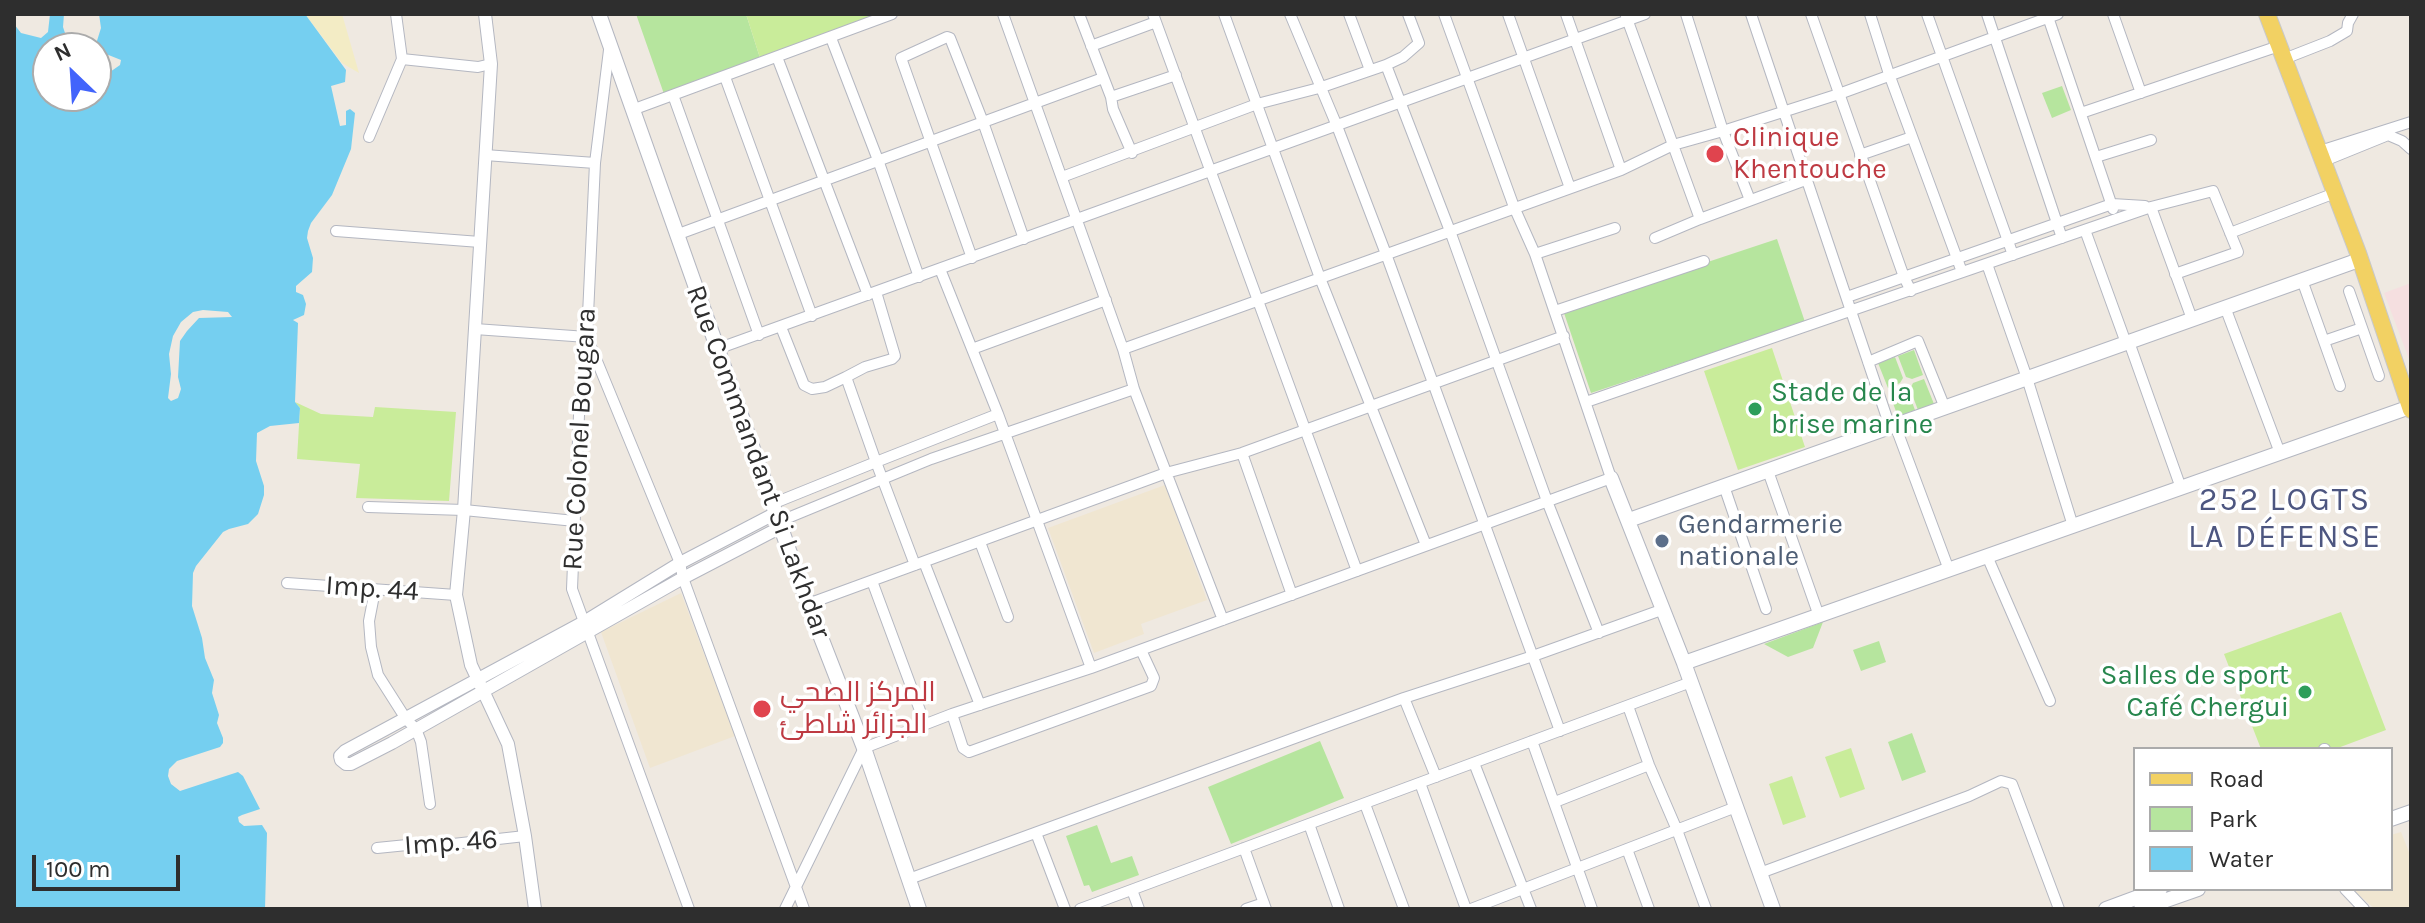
<!DOCTYPE html>
<meta charset="utf-8">
<style>
body{margin:0}
#map{position:relative;width:2425px;height:923px;overflow:hidden;background:#efe9e1;font-family:Karla,sans-serif}
canvas{display:block}
.frame{position:absolute;inset:0;border:16px solid #2e2e2e;pointer-events:none}
.legend{position:absolute;left:2133px;top:747px;width:260px;height:144px;box-sizing:border-box;background:#fff;border:2px solid #ababab;margin:0;padding:10px 14px;list-style:none;font-size:24px;color:#2e2e2e}
.legend li{display:flex;align-items:center;gap:16px;height:40px}
.legend b{width:40px;border:2px solid #ababab}
.north{position:absolute;left:32px;top:32px;width:80px;height:80px;box-sizing:border-box;background:#fff;border:2px solid #ababab;border-radius:50%;rotate:335deg;font-size:22px;font-weight:700;line-height:32px;text-align:center;color:#2e2e2e}
.north::after{content:'';display:block;margin:auto;width:28px;height:36px;background:#4264fb;clip-path:polygon(50% 0,100% 100%,50% 72%,0 100%)}
.scale{position:absolute;left:32px;top:855px;width:148px;height:36px;box-sizing:border-box;border:4px solid #2e2e2e;border-top:0;padding-left:10px;font-size:24px;line-height:28px;white-space:nowrap;color:#2e2e2e;-webkit-text-stroke:6px #fff;paint-order:stroke}
</style>
<div id="map">
<canvas width="2425" height="923"></canvas>
<div class="frame"></div>
<ul class="legend">
<li><b style="height:10px;background:#f2d163"></b>Road</li>
<li><b style="height:22px;background:#b6e59e"></b>Park</li>
<li><b style="height:22px;background:#75cff0"></b>Water</li>
</ul>
<div class="north">N</div>
<div class="scale">100 m</div>
</div>
<script>
const c = document.querySelector('canvas').getContext('2d');
c.lineJoin = 'round';
function fillPath(path, color) { c.fillStyle = color; c.fill(path, 'evenodd'); }
const toPath = rows => new Path2D(rows.map(r => 'M' + r).join(''));
function strokePath(path, color, width, dash) { c.strokeStyle = color; c.lineWidth = width; c.lineCap = dash ? 'butt' : 'round'; c.setLineDash(dash || []); c.stroke(path); }
function drawText(font, color, halo, rows, align = 'center') {
  c.font = font + ' Karla,Cairo,sans-serif'; c.lineWidth = 7; c.setLineDash([]); c.textBaseline = 'middle'; c.strokeStyle = halo; c.fillStyle = color; for (const [text, x, y, turn = 0] of rows) {
    c.save(); c.translate(x, y); c.rotate((+turn || 0) * Math.PI / 180); c.textAlign = isNaN(turn) ? turn : align; if (halo) c.strokeText(text, 0, 0); c.fillText(text, 0, 0); c.restore();
  }
}
const education = toPath([
 [1165,485,1207,600,1141,624,1144,634,1094,653,1048,528],
 [681,593,735,736,650,768,601,632],
 [2401,832,2411,857,2411,909,2375,909,2352,889,2391,889,2391,835]
]);
const medical = toPath([
 [2411,283,2411,358,2409,359,2384,293]
]);
const green = toPath([
 [636,14,746,14,760,58,664,94],
 [2062,86,2071,110,2052,118,2042,93],
 [1777,239,1805,322,1591,393,1563,310],
 [1914,350,1923,375,1912,379,1906,377,1898,356],
 [1895,357,1903,378,1900,383,1888,388,1878,363],
 [1924,379,1934,404,1918,410,1910,389,1913,383],
 [1901,387,1907,389,1915,410,1898,417,1889,392],
 [1823,622,1813,648,1788,657,1764,644],
 [1879,641,1886,662,1861,671,1853,650],
 [1912,733,1926,772,1902,781,1888,742],
 [1320,741,1344,798,1231,844,1208,787],
 [1097,825,1111,863,1132,856,1139,875,1092,892,1089,885,1084,886,1066,836]
]);
const sand = toPath([
 [305,14,342,14,359,73,342,63]
]);
const pitch = toPath([
 [746,14,880,14,760,58],
 [1772,348,1805,447,1738,470,1704,371],
 [295,402,321,414,373,417,375,407,456,412,449,501,356,498,360,464,297,459,300,408],
 [2341,612,2386,730,2335,749,2313,749,2311,747,2261,749,2224,654],
 [1851,748,1865,789,1840,798,1825,757],
 [1792,776,1806,817,1783,825,1769,784]
]);
const water = toPath([
 [50,14,64,14,63,27,70,48,48,48,48,96,96,96,96,72,110,72,120,65,121,60,101,52,96,44,101,28,99,14,305,14,346,70,345,82,331,86,340,126,346,125,346,111,350,109,355,113,351,149,332,195,311,223,308,231,307,238,313,258,312,272,296,286,296,292,303,295,306,304,304,315,293,320,298,323,295,402,300,408,299,423,270,426,257,433,256,461,264,486,264,495,258,514,248,524,229,529,223,532,196,566,193,573,192,606,202,638,205,658,214,680,212,693,219,715,217,723,223,738,223,743,220,747,177,761,169,769,168,776,171,784,180,791,238,772,243,776,260,809,242,815,238,817,239,822,244,826,262,825,267,833,265,909,14,909,14,24,21,33,41,38,48,32]
]);
const pier = toPath([
 [203,310,228,312,232,317,199,318,187,331,180,341,178,377,181,389,178,398,171,401,168,398,171,374,169,354,173,336,181,322,193,312]
]);
const minor = toPath([
 [1003,14,1123,349,1134,389,1223,620],
 [1079,14,1111,97,1113,109,1132,153],
 [1153,14,1357,571],
 [1224,14,1320,278,1426,545],
 [1290,14,1337,126,1386,254,1560,731],
 [1349,14,1370,70],
 [1508,14,1570,188],
 [1566,14,1621,170],
 [1686,14,1723,131,1750,200],
 [1751,14,1890,427],
 [1811,14,1904,277,1911,291],
 [1870,14,1889,74,1962,272],
 [1927,14,2013,255],
 [1987,14,2062,238],
 [2047,14,2113,209],
 [2113,14,2141,93],
 [1626,16,1700,219,1808,179],
 [831,38,878,160,919,277],
 [1091,46,1156,22],
 [609,50,595,163,587,337,579,415,572,589,689,909],
 [777,57,868,295],
 [402,59,478,67,491,64],
 [2284,59,2330,41,2347,31,2348,23,2353,14],
 [1386,65,1450,231,1547,501,1599,633],
 [725,77,812,316],
 [673,95,759,335],
 [1111,97,1176,75],
 [632,110,892,14],
 [2081,113,2279,46],
 [369,137,402,59,396,14],
 [2320,151,2411,122],
 [485,155,595,163],
 [1860,155,1912,137],
 [2096,157,2151,140],
 [2324,161,2388,135,2402,141,2411,149],
 [1062,177,1257,104,1319,88,1386,65,1403,57,1419,43,1408,14],
 [2151,207,2192,319],
 [2085,230,2126,343],
 [336,231,480,242],
 [2230,233,2335,193],
 [676,235,1103,78],
 [1655,238,1700,219],
 [1535,254,1615,228],
 [972,258,901,58,947,37,950,38,983,122,1024,239],
 [1987,264,2027,378,2073,526],
 [940,269,998,414,1091,668],
 [2302,280,2340,386],
 [2349,291,2379,376],
 [1847,297,2112,204,2145,206],
 [2225,307,2280,453],
 [1555,311,1704,261],
 [781,327,804,385,812,389,825,387,846,377],
 [475,329,587,337,680,563,683,578,804,909],
 [2324,341,2362,328],
 [2129,342,2181,488],
 [717,349,1645,14],
 [972,349,1106,300],
 [1123,349,1621,170,1673,145,1723,131,1839,94,2058,14],
 [1868,362,1918,341,1945,408],
 [1586,402,2151,207,2213,191,2238,252,2175,274],
 [1895,425,1949,570],
 [1242,453,1292,595],
 [1768,471,1819,616],
 [1724,486,1766,609],
 [772,504,876,462,846,377,865,367,892,359,895,356,876,292],
 [368,507,464,510,575,521],
 [778,522,931,459,1134,389],
 [980,542,1008,617],
 [1987,556,2050,701],
 [924,562,980,705],
 [915,565,876,462,998,414],
 [872,581,925,724],
 [287,583,456,595],
 [375,590,369,621,371,647,378,675,406,719,416,729,421,742,430,804],
 [808,604,1166,473,1242,453,1564,336],
 [1404,698,1436,777],
 [1628,706,1649,765,1677,830,1706,909],
 [952,714,963,748,969,752,1151,686,1154,678,1141,650],
 [1532,741,1592,909],
 [2324,749,2325,749],
 [1474,763,1531,909],
 [1420,783,1466,909],
 [1555,802,1649,765],
 [1365,804,1404,909],
 [1309,824,1339,909],
 [1036,833,1065,909],
 [377,848,427,843,435,846,525,836],
 [1244,848,1266,909],
 [1627,849,1649,909],
 [1760,873,1969,796,2001,781,2012,784,2059,909],
 [909,879,1404,698,1533,656,1664,609],
 [2345,889,2364,909],
 [1132,890,1139,909],
 [785,909,864,748,952,714,1091,668,1611,478,1535,254,1514,207,1444,14],
 [1080,909,1691,682],
 [1246,909,1264,903],
 [1471,909,1736,807]
]);
const tertiary = toPath([
 [485,14,491,64,464,510,456,595,471,665,508,744,525,836,535,909],
 [776,513,680,563,584,622,345,751,340,756,341,760,346,764,351,764,392,743,683,578,781,527]
]);
const secondary = toPath([
 [599,14,808,604,864,748,919,909],
 [1611,478,1684,663,1773,909],
 [1629,520,2359,260],
 [1684,663,2410,407],
 [2391,819,2411,812],
 [2106,909,2160,889],
 [2141,909,2198,889]
]);
const primary = toPath([
 [2267,14,2358,253,2411,410]
]);
const markers = [
 [1715,154,10,"#e0444e"],
 [1755,409,8,"#2e9e5b"],
 [1662,541,8,"#5c6f8a"],
 [2305,692,8,"#2e9e5b"],
 [762,709,10,"#e0444e"]
];
const healthNames = [
 ["Clinique",1733,138],
 ["Khentouche",1733,170],
 ["المركز الصحي",780,693],
 ["الجزائر شاطئ",780,725]
];
const leisureNames = [
 ["Stade de la",1771,393],
 ["brise marine",1771,425],
 ["Salles de sport",2289,676,"right"],
 ["Café Chergui",2289,708,"right"]
];
const streetNames = [
 ["Rue Colonel Bougara",580,439,-87],
 ["Rue Commandant Si Lakhdar",758,462,70],
 ["Imp. 44",372,589,4],
 ["Imp. 46",451,843,-4]
];
const serviceNames = [
 ["Gendarmerie",1678,525],
 ["nationale",1678,557]
];
const quarterNames = [
 ["252 LOGTS",2285,501],
 ["LA DÉFENSE",2285,538]
];
fillPath(education, '#f0e6d1');
fillPath(medical, '#f5dfe0');
fillPath(green, '#b6e59e');
fillPath(sand, '#f3ecc5');
fillPath(pitch, '#c9ec9a');
fillPath(water, '#75cff0');
fillPath(pier, '#efe9e1');
strokePath(minor, '#b4b7c1', 12);
strokePath(tertiary, '#b4b7c1', 14);
strokePath(secondary, '#b4b7c1', 16);
strokePath(primary, '#c9c9c9', 18);
strokePath(minor, '#fff', 10);
strokePath(tertiary, '#fff', 12);
strokePath(secondary, '#fff', 14);
strokePath(primary, '#f2d163', 16);
for (const [x, y, r, color] of markers) { const dot = new Path2D(); dot.arc(x, y, r, 0, 2 * Math.PI); c.fillStyle = color; c.fill(dot); strokePath(dot, '#fff', 3); }
drawText('28px', '#be3a42', '#fff', healthNames, 'left');
drawText('28px', '#27864d', '#fff', leisureNames, 'left');
drawText('28px', '#2e2e2e', '#fff', streetNames);
drawText('28px', '#4e5e75', '#fff', serviceNames, 'left');
c.letterSpacing = '2px';
drawText('32px', '#4d5680', '#fff', quarterNames);
c.letterSpacing = '0px';
</script>
